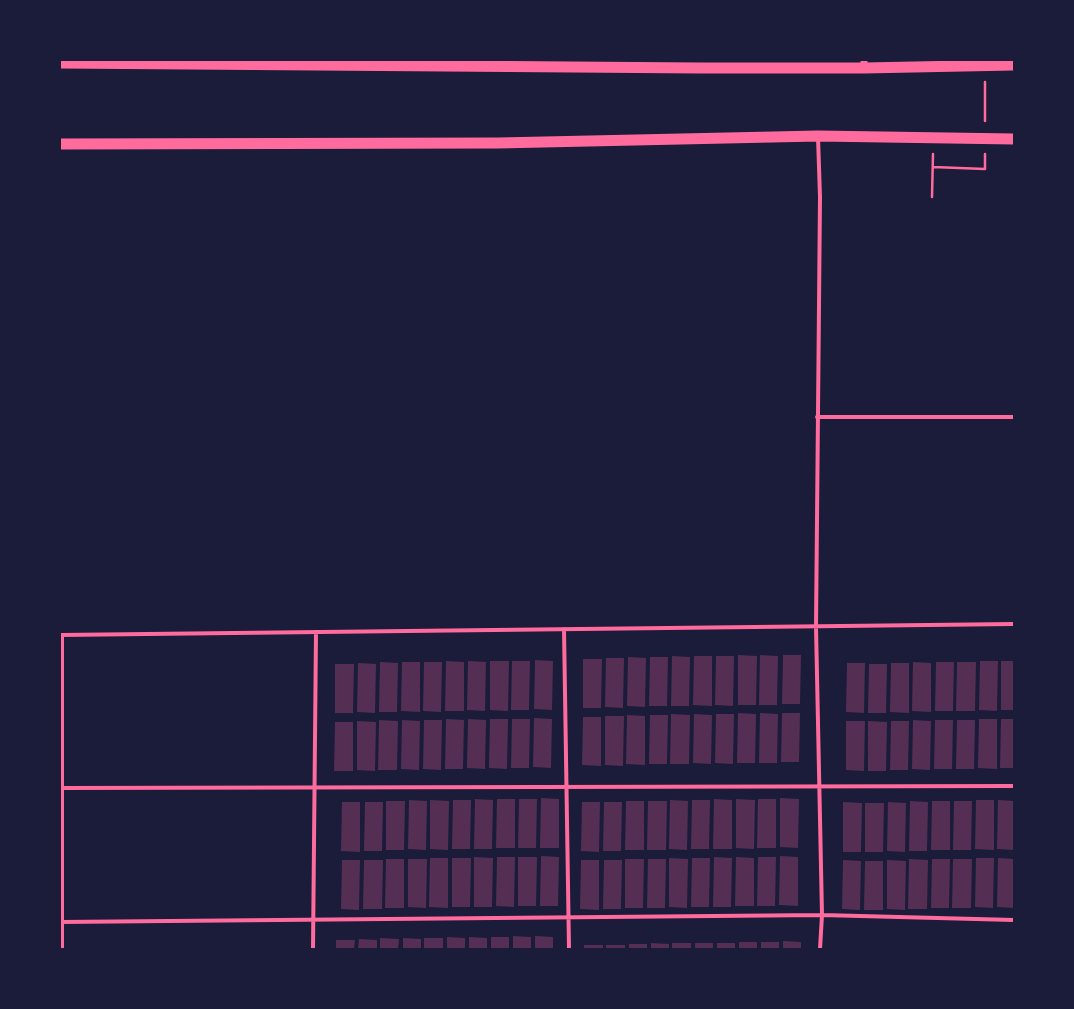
<!DOCTYPE html>
<style>
body{margin:0}
#map{position:relative;width:1074px;height:1009px;overflow:hidden;background:#1b1b3a;font-family:"Libre Baskerville",serif}
canvas{display:block}
.frame{position:absolute;inset:0;border:61px solid #1b1b3a;pointer-events:none}
</style>
<div id="map">
<canvas width="1074" height="1009"></canvas>
<div class="frame"></div>
</div>
<script>
const c = document.querySelector('canvas').getContext('2d');
c.lineJoin = 'round';
function fillPath(path, color) { c.fillStyle = color; c.fill(path, 'evenodd'); }
const toPath = rows => new Path2D(rows.map(r => 'M' + r).join(''));
function strokePath(path, color, width, dash) { c.strokeStyle = color; c.lineWidth = width; c.lineCap = dash ? 'butt' : 'round'; c.setLineDash(dash || []); c.stroke(path); }
const building = toPath([
 [738,655,757,656,756,705,738,705],
 [760,655,778,656,777,705,759,705],
 [783,655,801,655,800,704,782,704],
 [672,656,690,657,689,706,671,706],
 [694,656,712,656,712,706,693,705],
 [716,656,734,656,733,706,715,705],
 [628,657,646,658,645,707,627,706],
 [650,657,668,657,667,706,649,706],
 [606,658,624,658,623,708,605,707],
 [583,659,602,659,601,708,583,708],
 [535,660,553,661,552,710,534,709],
 [446,661,464,662,464,711,445,711],
 [468,661,486,662,485,711,467,710],
 [490,661,509,661,508,711,490,710],
 [512,661,530,661,529,710,511,710],
 [980,661,998,661,997,711,979,710],
 [1001,661,1014,661,1014,710,1001,710],
 [380,662,398,663,397,712,379,712],
 [402,662,420,662,420,712,401,711],
 [424,662,442,662,441,712,423,711],
 [913,662,931,663,931,712,912,711],
 [936,662,954,662,953,711,935,711],
 [957,662,976,662,975,711,956,711],
 [358,663,376,664,375,713,357,712],
 [847,663,865,663,864,713,846,712],
 [891,663,909,663,909,713,890,712],
 [335,664,354,664,353,713,335,713],
 [869,664,887,664,886,713,868,713],
 [738,713,756,714,755,763,737,763],
 [760,713,778,714,777,763,759,763],
 [782,713,800,713,799,762,781,762],
 [671,714,690,715,689,764,670,764],
 [694,714,712,715,711,764,693,763],
 [716,714,734,714,733,764,715,763],
 [627,715,645,716,645,765,626,764],
 [650,715,668,715,667,764,649,764],
 [605,716,624,716,623,766,605,765],
 [583,717,601,717,601,766,582,765],
 [534,718,552,719,551,768,533,767],
 [446,719,464,720,463,769,445,769],
 [468,719,486,720,485,769,467,768],
 [490,719,508,719,507,769,489,768],
 [512,719,530,719,529,768,511,768],
 [979,719,997,719,997,769,978,768],
 [1001,719,1014,719,1014,768,1000,768],
 [379,720,398,721,397,770,378,770],
 [402,720,420,721,419,770,401,769],
 [424,720,442,720,441,770,423,769],
 [913,720,931,721,930,770,912,769],
 [935,720,953,720,952,769,934,769],
 [957,720,975,720,974,769,956,769],
 [357,721,376,722,375,771,357,770],
 [846,721,865,721,864,771,846,770],
 [868,721,887,722,886,771,868,771],
 [891,721,909,721,908,770,890,770],
 [335,722,353,722,353,771,334,771],
 [541,798,559,799,559,848,540,848],
 [780,798,799,799,798,848,780,847],
 [475,799,493,800,492,849,474,849],
 [497,799,515,799,515,848,496,848],
 [519,799,537,799,536,848,518,848],
 [714,799,732,800,732,849,713,849],
 [736,799,755,800,754,849,736,848],
 [758,799,776,799,776,848,757,848],
 [409,800,427,801,426,850,408,849],
 [430,800,449,801,448,850,430,849],
 [453,800,471,800,470,849,452,849],
 [670,800,688,801,687,850,669,849],
 [692,800,710,800,709,849,691,849],
 [976,800,994,800,994,850,975,849],
 [998,800,1014,801,1014,850,997,849],
 [386,801,405,801,404,850,386,850],
 [626,801,644,801,644,850,625,850],
 [648,801,667,801,666,850,647,850],
 [910,801,928,802,927,851,909,851],
 [932,801,950,801,950,850,931,850],
 [954,801,972,801,971,850,953,850],
 [342,802,360,802,360,852,341,851],
 [365,802,383,802,382,851,364,851],
 [582,802,600,802,599,852,581,851],
 [604,802,622,802,621,851,603,851],
 [843,802,862,803,861,852,843,852],
 [888,802,906,803,905,852,887,851],
 [865,803,884,803,883,852,865,852],
 [541,856,559,857,558,906,540,906],
 [780,856,798,857,798,906,779,905],
 [474,857,493,858,492,907,474,907],
 [497,857,515,857,514,907,496,906],
 [518,857,537,857,536,906,518,906],
 [714,857,732,858,731,907,713,907],
 [736,857,754,858,754,906,735,906],
 [758,857,776,857,775,906,757,906],
 [430,858,448,858,448,908,429,907],
 [452,858,471,858,470,907,452,907],
 [669,858,688,859,687,908,669,907],
 [692,858,710,858,709,907,691,907],
 [976,858,994,858,993,908,975,907],
 [998,858,1014,859,1014,908,997,907],
 [386,859,404,859,404,908,385,908],
 [408,859,427,859,426,908,408,907],
 [625,859,644,859,643,908,625,908],
 [648,859,666,859,665,908,647,908],
 [909,859,928,860,927,909,908,909],
 [932,859,950,859,949,908,931,908],
 [953,859,972,859,971,908,952,908],
 [342,860,360,860,359,910,341,909],
 [364,860,383,860,382,909,363,909],
 [581,860,599,860,599,910,580,909],
 [604,860,622,860,621,909,603,909],
 [843,860,861,861,860,910,842,909],
 [887,860,906,861,905,910,887,909],
 [865,861,883,861,883,910,864,910],
 [513,936,531,937,531,949,513,949],
 [535,936,553,937,553,949,535,949],
 [447,937,465,938,465,949,447,949],
 [469,937,487,938,487,949,469,949],
 [491,937,509,937,509,949,491,949],
 [380,938,399,939,398,949,380,949],
 [403,938,421,939,421,949,403,949],
 [424,938,443,938,443,949,424,949],
 [359,939,377,940,377,949,358,949],
 [336,940,355,940,354,949,336,949],
 [783,941,801,942,801,949,783,949],
 [739,942,757,942,757,949,739,949],
 [761,942,779,942,779,949,761,949],
 [651,943,669,944,669,949,651,949],
 [672,943,691,943,691,949,672,949],
 [695,943,713,943,713,949,695,949],
 [717,943,735,943,735,949,717,949],
 [629,944,647,944,647,949,629,949],
 [584,945,603,945,603,949,584,949],
 [606,945,625,945,625,949,606,949]
]);
const path = toPath([
 [985,82,985,121],
 [933,167,985,169,985,154],
 [932,197,933,154]
]);
const minor = toPath([
 [818,137,820,197,816,627,822,915,820,949],
 [817,417,1014,417],
 [564,629,569,949],
 [60,635,1014,624],
 [60,788,1014,786],
 [60,922,822,915,1014,920],
 [62,949,62,635],
 [313,949,316,632]
]);
const tertiary = toPath([
 [864,60,864,68]
]);
const trunk = toPath([
 [60,63,700,68,864,68,1014,65],
 [60,144,498,143,818,136,1014,139]
]);
fillPath(building, '#542f53');
strokePath(path, '#ff6b9d', 2.5);
strokePath(minor, '#ff6b9d', 4);
strokePath(tertiary, '#ff6b9d', 7);
strokePath(trunk, '#ff6b9d', 11);
</script>
